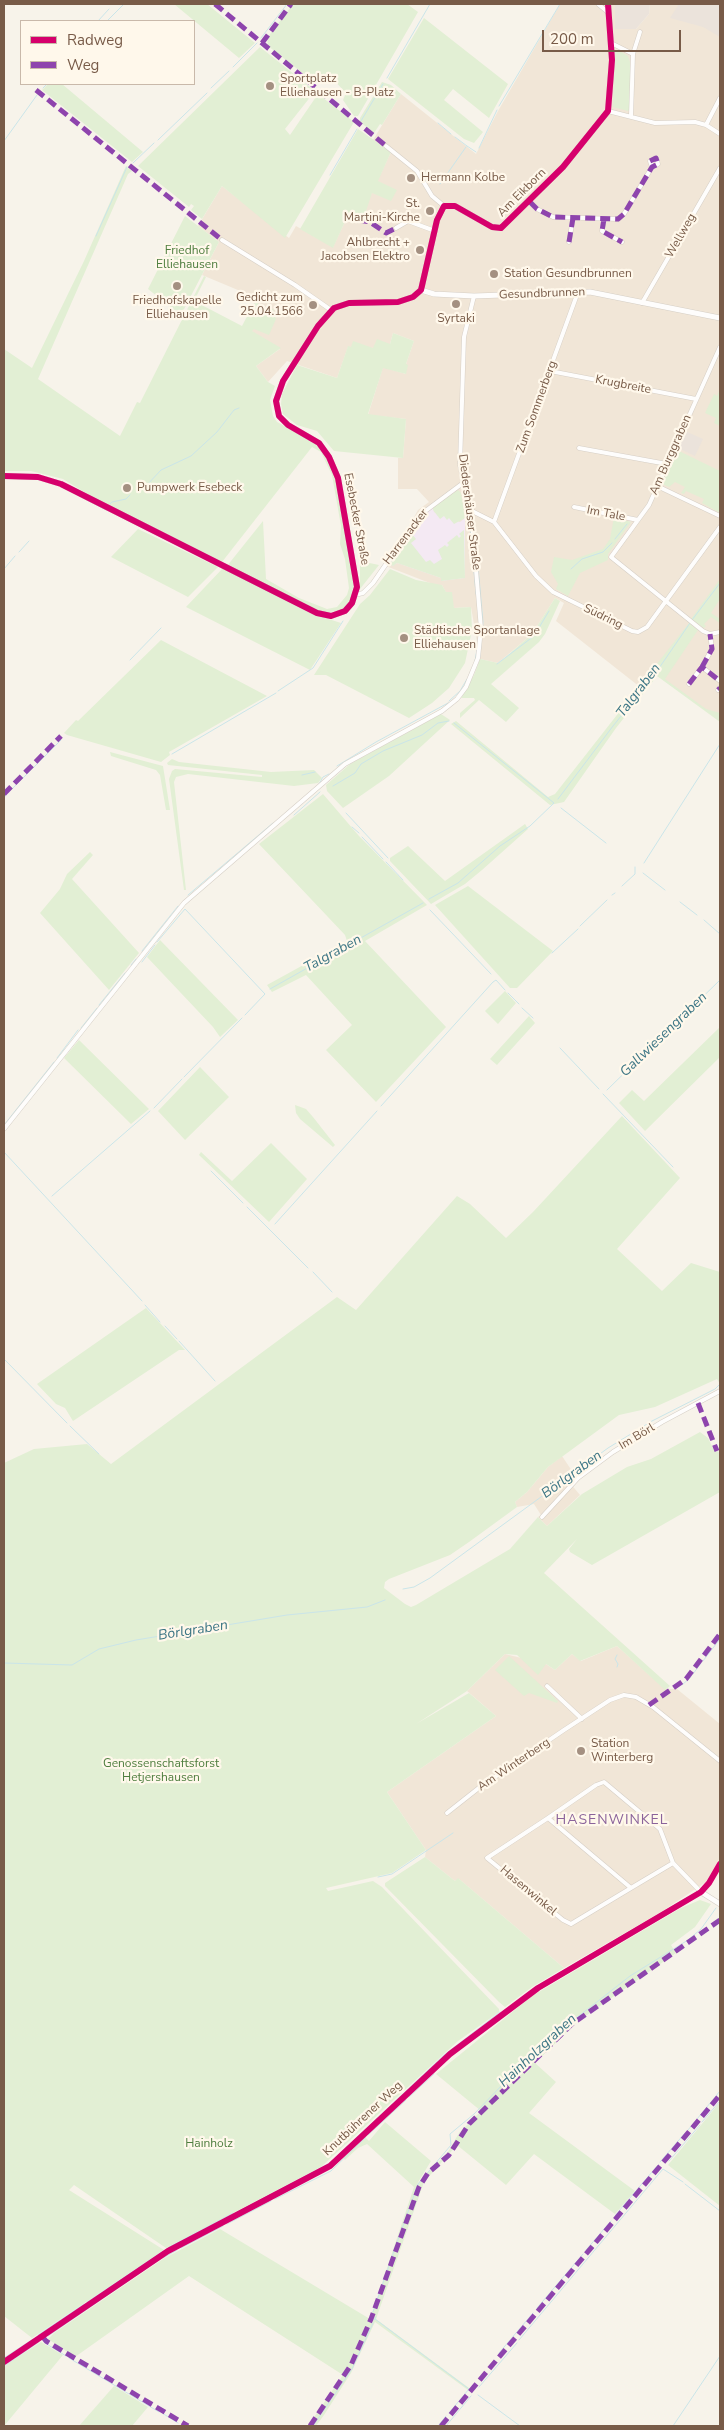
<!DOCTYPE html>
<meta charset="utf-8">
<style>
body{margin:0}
#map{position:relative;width:724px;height:2430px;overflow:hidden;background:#f7f3ea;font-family:"Nunito Sans",sans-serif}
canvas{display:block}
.frame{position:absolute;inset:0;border:5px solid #785b48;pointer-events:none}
.legend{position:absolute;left:20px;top:20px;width:175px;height:65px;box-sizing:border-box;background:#fff8eb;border:1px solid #c9b9aa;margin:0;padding:6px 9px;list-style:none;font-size:15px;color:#785b48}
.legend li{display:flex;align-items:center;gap:10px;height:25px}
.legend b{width:25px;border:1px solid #c9b9aa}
.scale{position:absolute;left:542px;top:30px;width:139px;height:22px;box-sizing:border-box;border:2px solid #785b48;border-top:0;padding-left:6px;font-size:15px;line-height:18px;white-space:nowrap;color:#785b48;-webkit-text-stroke:4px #fff8eb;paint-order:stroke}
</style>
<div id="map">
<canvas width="724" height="2430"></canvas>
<div class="frame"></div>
<ul class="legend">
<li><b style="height:6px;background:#d6006c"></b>Radweg</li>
<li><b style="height:6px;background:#8e44ad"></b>Weg</li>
</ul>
<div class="scale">200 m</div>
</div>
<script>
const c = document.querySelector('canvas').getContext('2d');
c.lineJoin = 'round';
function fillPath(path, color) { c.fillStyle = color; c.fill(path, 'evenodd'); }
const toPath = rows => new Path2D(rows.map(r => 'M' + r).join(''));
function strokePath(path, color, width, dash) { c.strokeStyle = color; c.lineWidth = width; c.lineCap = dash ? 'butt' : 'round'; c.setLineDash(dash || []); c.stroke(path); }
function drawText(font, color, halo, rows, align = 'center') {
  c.font = font + ' "Nunito Sans",sans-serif'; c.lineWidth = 4.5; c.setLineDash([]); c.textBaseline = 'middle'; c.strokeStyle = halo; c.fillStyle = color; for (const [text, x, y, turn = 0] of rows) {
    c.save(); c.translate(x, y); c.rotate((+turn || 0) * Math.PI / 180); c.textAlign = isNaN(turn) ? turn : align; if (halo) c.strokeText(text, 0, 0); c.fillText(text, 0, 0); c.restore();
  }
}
const residential = toPath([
 [560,4,615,5,615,29,636,29,649,14,650,4,720,4,720,717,713,716,652,672,640,687,556,621,564,603,555,598,532,634,498,663,480,659,471,607,454,608,442,585,435,585,386,566,418,510,429,502,417,489,398,489,398,458,403,458,406,419,368,415,383,367,406,374,406,364,414,341,393,333,390,344,373,348,348,347,337,378,287,361,268,382,256,366,280,349,243,326,257,298,202,275,219,242,198,226,222,186,289,238,296,226,333,247,348,215,366,211,366,205,391,152,373,140,401,94,476,154,498,111],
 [562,1456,572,1471,561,1481,567,1486,570,1483,580,1495,547,1526,538,1517,541,1515,534,1504,517,1507,515,1502,527,1492,548,1467],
 [617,1646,665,1689,677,1689,720,1724,720,1871,711,1874,706,1882,661,1912,564,1968,459,1879,455,1881,425,1857,426,1850,387,1792,496,1716,467,1691,505,1654,546,1664,555,1670,572,1654,581,1661]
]);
const industrial = toPath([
 [615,4,650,4,649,14,636,29,615,29],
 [679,4,720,4,720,37,703,27,670,18],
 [685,431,703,439,695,456,678,448]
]);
const education = toPath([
 [433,506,434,512,460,522,465,518,465,578,441,581,441,578,397,563,393,566,390,564,397,549,421,516]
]);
const green = toPath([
 [174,4,207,4,255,43,239,58],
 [293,4,407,4,418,12,358,116,354,116,343,100,346,93,328,74,321,74,314,82,268,46,267,38],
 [424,18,508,84,489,118,453,89,444,100,483,132,474,143,464,139,388,79],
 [260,47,315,91,285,129,290,135,318,94,354,122,285,238,222,186,202,219,191,210,194,206,191,204,189,207,138,166],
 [618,50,628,56,630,62,630,109,628,111,613,107,615,51],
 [382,82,391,85,401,94,382,125,380,124,374,133,360,122,360,118],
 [48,84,62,84,143,152,132,162,42,90],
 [358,129,391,152,378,181,397,190,391,201,372,193,366,211,359,220,348,215,333,248,300,229],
 [126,166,132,171,128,174,38,379,120,436,137,402,140,403,204,276,206,277,194,301,242,326,255,301,264,308,273,309,276,319,269,335,254,329,252,331,281,348,256,366,268,382,275,386,270,400,273,416,277,422,315,442,329,461,336,480,354,583,350,602,342,610,323,613,227,566,263,521,266,579,299,598,327,609,337,607,347,595,349,588,345,559,340,544,341,526,332,475,321,452,312,447,222,562,94,498,63,479,31,471,4,471,4,349,32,368,84,261],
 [185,216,219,242,181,315,148,289],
 [393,333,414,341,406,364,408,365,406,374,383,368,368,414,406,419,403,458,334,451,317,431,297,425,283,414,281,404,282,394,297,365,337,378,348,346,351,347,353,341,373,348,377,339,390,344],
 [720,389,720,426,714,423,716,418,705,413,714,394,717,396],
 [677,450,720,471,720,513,702,503,704,499,686,491,684,494,681,493,685,487,675,482,669,487,662,484],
 [458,490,461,493,465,518,454,524,449,518,447,520,444,516,440,519,433,510,433,506],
 [614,517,631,522,608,554,608,560,580,573,568,596,556,589,558,584,551,572,554,557,572,560,603,549,610,539],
 [138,529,218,567,188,597,111,557],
 [464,530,465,578,441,581,441,578,397,563,393,566,390,564,410,532,416,539,411,543,426,562,430,560,434,564,442,559,438,550,445,545,447,547,449,545,447,543,457,535,459,538,461,536,459,534],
 [360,561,379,565,360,589],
 [223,568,310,613,341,623,310,670,186,607],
 [390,569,416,580,442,585,446,592,452,592,454,608,471,607,472,630,465,663,449,688,432,703,409,718,326,675,314,675,360,604,370,595],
 [720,579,720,599,711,613,720,619,720,623,711,617,704,624,706,626,704,628,691,619],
 [555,598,560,601,545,634,539,642,491,684,519,708,506,722,479,700,460,718,460,713,475,700,474,698,461,698,474,675,480,659,498,663,509,654,532,634],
 [689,623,698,630,665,679,706,709,720,713,720,722,657,676,616,728,564,802,550,805,451,724,456,721,548,797,555,794],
 [161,640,267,696,169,752,170,755,161,762,67,735,64,733,76,720,78,721],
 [441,714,450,720,389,776,343,808,327,791,326,785,350,764],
 [110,752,163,766,170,810,166,810,160,775,156,770,111,756],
 [172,759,179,762,271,772,314,770,322,778,318,783,294,786,188,774,176,777,174,782,186,890,184,890,169,779,172,771,175,769,262,777,262,775,168,765,167,763],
 [323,794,359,836,427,905,365,941,446,1027,376,1102,326,1050,352,1025,306,975,272,992,267,985,347,941,345,935,259,844],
 [525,824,528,829,482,870,465,884,431,904,390,861,390,858,408,846,445,881],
 [90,852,93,855,72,879,139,953,109,990,40,913,60,889,67,874],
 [468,886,553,951,517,988,510,988,435,905],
 [160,940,238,1020,220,1037,213,1027,147,957],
 [505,991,516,1003,498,1024,485,1011],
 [529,1016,535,1023,497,1065,490,1059],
 [720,1027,720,1057,645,1131,619,1103,632,1090,644,1101],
 [79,1040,149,1109,131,1124,64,1058],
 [200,1067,229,1097,185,1140,158,1111],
 [295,1105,306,1109,313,1117,335,1145,333,1147,300,1119,296,1113],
 [622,1116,680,1178,617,1249,662,1291,691,1263,720,1272,720,1384,717,1379,655,1407,619,1415,548,1467,527,1492,515,1502,517,1507,469,1542,450,1555,389,1579,385,1582,384,1588,405,1604,411,1607,416,1605,510,1549,538,1517,547,1526,582,1494,627,1467,651,1459,700,1432,708,1438,715,1452,718,1451,720,1455,720,1492,592,1565,570,1552,569,1549,577,1539,544,1573,670,1686,665,1690,617,1646,580,1661,572,1654,555,1670,546,1664,538,1675,517,1655,505,1654,467,1691,416,1724,469,1693,496,1716,387,1792,426,1850,392,1873,326,1888,328,1891,373,1881,382,1887,499,2009,499,2012,458,2041,321,2167,166,2248,74,2185,69,2190,164,2250,32,2338,4,2316,4,1463,34,1449,87,1444,111,1464,337,1297,356,1310,457,1196,470,1204,506,1238,533,1212],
 [271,1143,307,1179,269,1222,199,1155,201,1152,232,1181],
 [146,1308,185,1350,179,1350,73,1421,65,1408,56,1404,37,1384],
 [509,1656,558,1701,557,1703,529,1693,524,1696,495,1670],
 [425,1857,455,1881,458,1878,564,1968,532,1987,505,2007,499,2002,385,1886,385,1883],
 [700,1900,711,1904,695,1927,671,1945,676,1953,577,2022,535,2063,556,2082,529,2113,635,2191,615,2214,534,2154,506,2185,457,2145,424,2182,376,2319,469,2388,468,2390,375,2322,351,2373,324,2415,316,2426,308,2426,343,2375,189,2276,75,2357,48,2339,54,2333,163,2259,220,2229,370,2319,414,2187,367,2144,358,2148,345,2160,343,2158,365,2137,369,2141,385,2122,431,2161,417,2184,448,2152,459,2133,481,2111,436,2074,532,1996,681,1908],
 [720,2102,720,2206,668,2165],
 [41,2342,63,2355,4,2426,4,2366],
 [114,2386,148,2407,132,2426,79,2426]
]);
const stream = toPath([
 [98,21,109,9],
 [107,21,124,4],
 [261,38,287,4],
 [233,67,257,43],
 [387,78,430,4],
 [43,88,47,84],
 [211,88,229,71],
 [499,106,560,4],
 [361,121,383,84],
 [438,123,451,134],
 [455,137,467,146],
 [158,140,207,93],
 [4,141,37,95],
 [467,146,476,152],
 [479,148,497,110],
 [133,163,154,143],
 [330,175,357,129],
 [440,184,466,147],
 [96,236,127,167],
 [138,491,146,486,161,470,191,456,217,432,234,410,239,408],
 [85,499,106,510],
 [110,504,112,502,126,499,130,495],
 [469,522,472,543],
 [475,533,483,622,480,656],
 [615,539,627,524],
 [472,550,476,594],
 [19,552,29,541],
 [4,569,15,556],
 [571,569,582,559,603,552,612,543],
 [692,620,720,583],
 [130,660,161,628],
 [475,661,477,649],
 [497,664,534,636,549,611],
 [278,691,313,668,343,621],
 [449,701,460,691,467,679],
 [172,754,276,693],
 [337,766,376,742,448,703],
 [302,775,315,772],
 [319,784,323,777,329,774],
 [333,786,355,773,361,764,383,751,422,735,438,723,449,721],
 [8,793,61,740],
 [4,798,6,795],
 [558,799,613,726,655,674,690,623],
 [561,808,606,843],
 [346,813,388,858],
 [294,815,320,792],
 [352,827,359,833],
 [362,837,383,859],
 [386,862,403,880],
 [644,863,720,744],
 [643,873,665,890],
 [622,886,635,874,635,867],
 [188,895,273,823],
 [612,895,615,893],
 [429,899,458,883,500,846,530,826,554,803,454,723],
 [680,902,697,915],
 [430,910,491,974],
 [704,920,720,934],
 [580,926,607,900],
 [157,942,185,909,265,994,245,1015],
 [142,951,178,906],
 [552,953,578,929],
 [142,962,155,945],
 [131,965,136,959],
 [270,989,423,903],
 [508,993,519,1004],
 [99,1005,125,973],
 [522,1008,533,1018],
 [81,1028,97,1008],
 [560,1048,599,1089],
 [57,1058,78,1030],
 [184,1077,242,1018],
 [607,1090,720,980],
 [603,1094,673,1167],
 [381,1106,493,982,496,980,505,990],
 [154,1108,182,1079],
 [4,1125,54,1062],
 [4,1152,142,1301],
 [211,1171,243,1203],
 [52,1196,150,1111],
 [247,1207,308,1268],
 [275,1224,377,1111],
 [313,1272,332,1292],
 [145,1305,160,1322],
 [165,1326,177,1339],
 [179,1341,215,1381],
 [4,1359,67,1423],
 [70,1426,99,1454],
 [403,1589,414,1587,430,1578,608,1448,652,1421,715,1389,720,1384],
 [703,1661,720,1639],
 [4,1663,72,1665,99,1649,136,1640,287,1615,367,1607,385,1600],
 [617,1667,618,1664,615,1659,617,1655],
 [693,1674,701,1663],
 [682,1685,691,1677],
 [378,1877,392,1874,453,1833],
 [409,2097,434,2074],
 [702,2122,720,2101],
 [688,2130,720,2091],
 [368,2135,406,2100],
 [333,2160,444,2055,500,2012],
 [669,2161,700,2125],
 [660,2162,685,2133],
 [685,2184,720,2211],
 [275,2199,331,2171,366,2137],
 [629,2199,658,2165],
 [237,2212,328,2164],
 [615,2216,627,2201],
 [227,2224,271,2201],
 [402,2229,418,2184,451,2145,450,2134,474,2114,537,2049,551,2039,565,2023,575,2019,630,1976,688,1940,701,1929,716,1908],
 [169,2247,233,2213],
 [181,2248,223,2226],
 [586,2250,611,2221],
 [163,2258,177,2250],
 [87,2302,163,2251],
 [537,2308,583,2254],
 [373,2312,400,2234],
 [375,2319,469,2389,449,2413],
 [374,2320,376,2317],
 [38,2335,84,2304],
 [48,2336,159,2260],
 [519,2340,663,2169,683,2182],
 [45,2343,66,2356],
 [499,2353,533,2313],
 [4,2358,33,2339],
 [69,2358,159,2412],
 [4,2366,39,2342],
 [479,2387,517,2343],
 [478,2395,520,2426],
 [162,2413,178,2423],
 [183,2426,184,2426],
 [313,2426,352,2369,373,2323],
 [438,2426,446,2416],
 [446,2426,471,2396],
 [673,2426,720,2356]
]);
const minor = toPath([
 [598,4,609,13],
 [611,43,633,54,631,116],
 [633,54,640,32],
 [608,111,655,123,695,122,706,125,720,134],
 [706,125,720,98],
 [386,146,417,171,432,196,444,206],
 [530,202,537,209,553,217,618,219,624,214,652,167,658,164,656,158,650,161,652,167],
 [604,219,602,231,622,242],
 [396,228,408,221,435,231],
 [222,240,295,285,331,310],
 [569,242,573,218],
 [642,303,720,168],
 [720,347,649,505,611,557,703,631,710,634,720,632],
 [550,371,696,399],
 [579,448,667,464],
 [657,486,720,516],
 [574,507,638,520],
 [470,510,494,522,536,576,553,592,632,631,638,632,647,627,720,527],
 [494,522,578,292],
 [355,595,363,593,373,583,420,515,463,483],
 [702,667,712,649,710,634],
 [689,684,702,667,720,681],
 [718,690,720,688],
 [4,1129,184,903,345,764,442,711,457,699,466,687,478,658,481,629,472,522,460,465,464,337,474,296],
 [542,1517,578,1478,613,1452,662,1422,720,1391],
 [547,1686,582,1719],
 [447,1813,480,1787,564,1730,610,1700,624,1695,636,1697,653,1707,720,1761],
 [548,1818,487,1858,563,1920,571,1924,631,1888],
 [673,1863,631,1888,548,1818,596,1785,604,1782,660,1829,673,1863,701,1892],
 [4,2362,168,2251,330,2166,450,2054,538,1988,701,1892,709,1883,720,1864]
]);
const tertiary = toPath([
 [421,290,434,294,474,296,590,292,720,318],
 [4,476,38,477,61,484,317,613,331,616,345,611,352,603,357,587,338,478,329,457,319,443,288,425,279,416,276,401,283,381,318,326,334,308,349,303,398,302,413,297,421,290,437,220,444,206,455,206,492,227,501,228,563,167,608,111,612,60,608,4],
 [701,1892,720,1904]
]);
const quiet = toPath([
 [215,4,386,146],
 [262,43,291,4],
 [36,90,222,240],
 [530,202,537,209,553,217,618,219,624,214,652,167,658,164,656,158,650,161,652,167],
 [604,219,602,231,622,242],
 [358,220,370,222,386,233,396,228],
 [569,242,573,218],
 [702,667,712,649,710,634],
 [689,684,702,667,720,681],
 [718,690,720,688],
 [4,794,61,736],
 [698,1403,717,1451],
 [649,1705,686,1679,720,1634],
 [42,2336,46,2341,188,2426],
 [310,2426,351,2365,371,2319,419,2187,428,2173,449,2155,469,2124,572,2024,720,1920],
 [441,2426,720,2095]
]);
const cycleway = toPath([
 [4,476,38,477,61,484,317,613,331,616,345,611,352,603,357,587,338,478,329,457,319,443,288,425,279,416,276,401,283,381,318,326,334,308,349,303,398,302,413,297,421,290,437,220,444,206,455,206,492,227,501,228,563,167,608,111,612,60,608,4],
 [4,2362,168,2251,330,2166,450,2054,538,1988,701,1892,709,1883,720,1864]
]);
const markers = [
 [270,86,5,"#a49081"],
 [411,178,5,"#a49081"],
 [430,211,5,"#a49081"],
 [420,250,5,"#a49081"],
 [494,274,5,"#a49081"],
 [177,286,5,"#a49081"],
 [456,304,5,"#a49081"],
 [313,305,5,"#a49081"],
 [127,488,5,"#a49081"],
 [404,638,5,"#a49081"],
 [581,1751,5,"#a49081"]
];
const poiNames = [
 ["Sportplatz",280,79],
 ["Elliehausen - B-Platz",280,93],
 ["Hermann Kolbe",421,178],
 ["St.",420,204,"right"],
 ["Martini-Kirche",420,218,"right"],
 ["Ahlbrecht +",410,243,"right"],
 ["Jacobsen Elektro",410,257,"right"],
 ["Station Gesundbrunnen",504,274],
 ["Gedicht zum",303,298,"right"],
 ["25.04.1566",303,312,"right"],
 ["Friedhofskapelle",177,301,"center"],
 ["Elliehausen",177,315,"center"],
 ["Syrtaki",456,319,"center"],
 ["Pumpwerk Esebeck",137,488],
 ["Städtische Sportanlage",414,631],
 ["Elliehausen",414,645],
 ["Station",591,1744],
 ["Winterberg",591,1758]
];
const streetNames = [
 ["Am Eikborn",522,193,-45],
 ["Wellweg",681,236,-60],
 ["Gesundbrunnen",542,294,-2],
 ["Krugbreite",623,385,11],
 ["Zum Sommerberg",537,407,-70],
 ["Am Burggraben",671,455,-66],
 ["Diedershäuser Straße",469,512,83],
 ["Im Tale",606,514,11],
 ["Esebecker Straße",356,519,79],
 ["Harrenacker",406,537,-53],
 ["Südring",603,617,26],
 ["Im Börl",637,1437,-31],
 ["Am Winterberg",514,1765,-34],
 ["Hasenwinkel",528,1891,40],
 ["Knutbührener Weg",363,2119,-43]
];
const parkNames = [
 ["Friedhof",187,251],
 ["Elliehausen",187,265],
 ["Genossenschaftsforst",161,1764],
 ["Hetjershausen",161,1778],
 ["Hainholz",209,2144]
];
const waterNames = [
 ["Talgraben",639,691,-53],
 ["Talgraben",333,954,-29],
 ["Gallwiesengraben",664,1035,-44],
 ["Börlgraben",572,1475,-36],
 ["Börlgraben",193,1631,-9],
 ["Hainholzgraben",538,2051,-43]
];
const neighbourhoodNames = [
 ["HASENWINKEL",612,1821]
];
fillPath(residential, '#f1e6d7');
fillPath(industrial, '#ebe3db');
fillPath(education, '#f4e9f3');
fillPath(green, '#e2efd4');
strokePath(stream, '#cae5e9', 1);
strokePath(minor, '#d6cfc6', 5);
strokePath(tertiary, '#d6cfc6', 6);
strokePath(minor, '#fefdfc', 4);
strokePath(tertiary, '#fefdfc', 5);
strokePath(quiet, '#8e44ad', 5, [10, 5]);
strokePath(cycleway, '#d6006c', 6);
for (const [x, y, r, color] of markers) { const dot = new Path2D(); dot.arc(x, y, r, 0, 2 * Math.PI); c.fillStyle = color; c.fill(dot); strokePath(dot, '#fff8eb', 2); }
drawText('12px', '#785b48', '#fff8eb', poiNames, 'left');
drawText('12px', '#785b48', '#fff8eb', streetNames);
drawText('12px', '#4f7e3f', '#fff8eb', parkNames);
drawText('italic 14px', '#3d7685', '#fff8eb', waterNames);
c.letterSpacing = '1px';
drawText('14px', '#8b639b', '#fff8eb', neighbourhoodNames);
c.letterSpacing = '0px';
</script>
